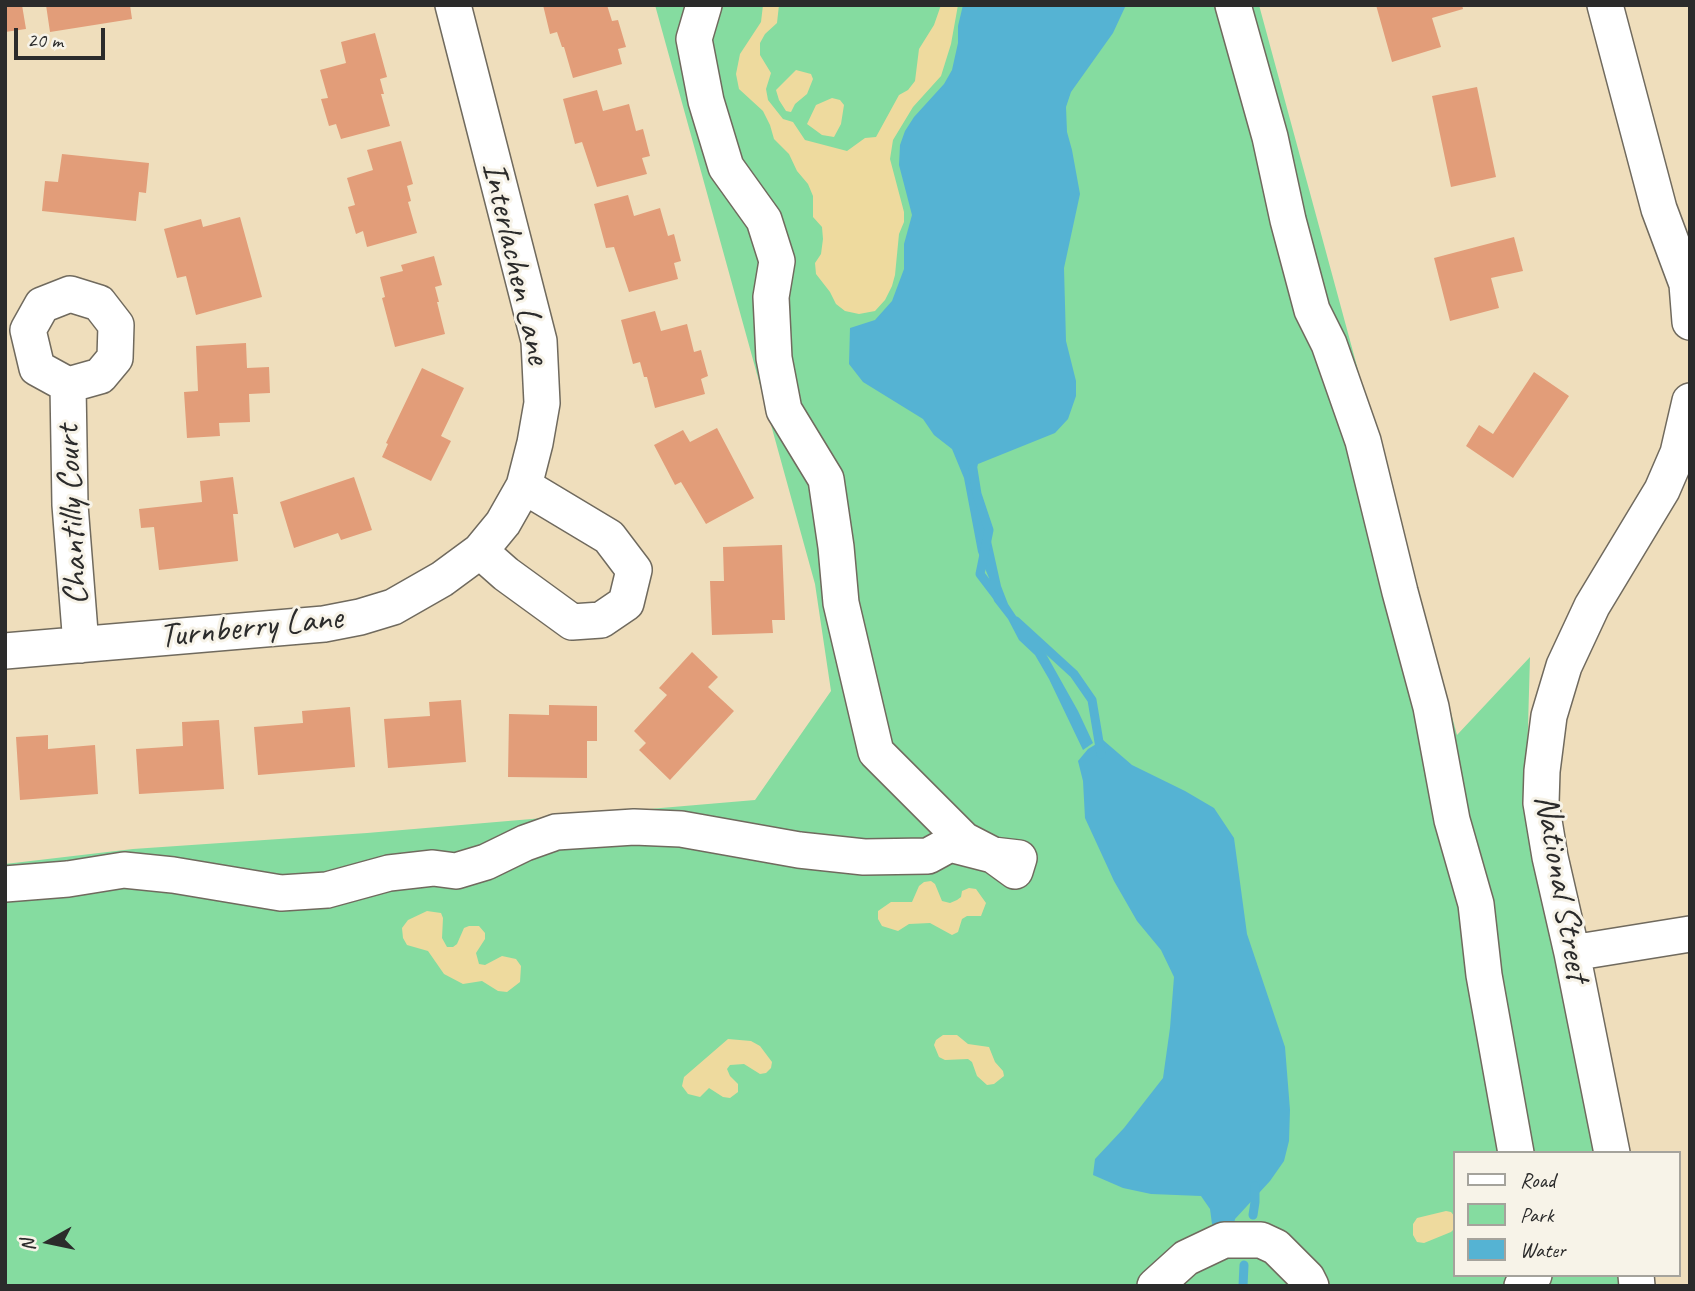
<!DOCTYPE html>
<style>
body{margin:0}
#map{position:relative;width:1695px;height:1291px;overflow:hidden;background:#efdebc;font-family:Caveat,sans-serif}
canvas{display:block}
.frame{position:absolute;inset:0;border:7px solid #2b2b2b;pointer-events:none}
.legend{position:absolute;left:1453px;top:1151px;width:228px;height:126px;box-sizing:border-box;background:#f7f3e8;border:2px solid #a5a39c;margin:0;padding:9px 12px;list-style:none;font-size:21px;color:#2b2b2b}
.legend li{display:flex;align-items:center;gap:14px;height:35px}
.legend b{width:35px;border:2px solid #a5a39c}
.north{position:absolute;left:14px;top:1207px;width:70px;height:70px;-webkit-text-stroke:5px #f7f3e8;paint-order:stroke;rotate:261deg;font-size:19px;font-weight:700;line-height:28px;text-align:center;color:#2b2b2b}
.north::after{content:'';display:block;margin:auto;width:24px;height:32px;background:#2b2b2b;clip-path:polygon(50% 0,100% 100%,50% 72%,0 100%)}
.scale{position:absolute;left:14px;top:28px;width:91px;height:32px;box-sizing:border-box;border:4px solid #2b2b2b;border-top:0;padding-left:9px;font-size:21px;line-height:24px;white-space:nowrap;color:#2b2b2b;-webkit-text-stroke:5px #f7f3e8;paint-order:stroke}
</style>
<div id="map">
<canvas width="1695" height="1291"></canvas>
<div class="frame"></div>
<ul class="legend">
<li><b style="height:9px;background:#fff"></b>Road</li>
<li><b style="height:19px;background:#85dca0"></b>Park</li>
<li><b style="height:19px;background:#55b3d3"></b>Water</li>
</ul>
<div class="north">N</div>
<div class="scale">20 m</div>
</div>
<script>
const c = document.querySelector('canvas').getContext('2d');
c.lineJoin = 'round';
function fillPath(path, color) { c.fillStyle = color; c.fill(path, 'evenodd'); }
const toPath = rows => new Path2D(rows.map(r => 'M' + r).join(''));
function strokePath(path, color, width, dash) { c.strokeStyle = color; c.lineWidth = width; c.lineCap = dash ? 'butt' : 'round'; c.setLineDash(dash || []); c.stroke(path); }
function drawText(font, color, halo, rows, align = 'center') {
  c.font = font + ' Caveat,sans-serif'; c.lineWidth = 6; c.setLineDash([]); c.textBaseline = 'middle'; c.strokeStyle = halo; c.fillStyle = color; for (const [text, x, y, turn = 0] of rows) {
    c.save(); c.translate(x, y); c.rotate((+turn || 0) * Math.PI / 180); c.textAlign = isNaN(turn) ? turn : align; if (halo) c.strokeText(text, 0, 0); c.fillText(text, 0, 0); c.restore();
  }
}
const green = toPath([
 [655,5,1259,5,1457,735,1530,657,1527,761,1597,1153,1455,1153,1455,1275,1620,1275,1622,1286,5,1286,5,864,133,849,367,833,755,800,831,691,815,584]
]);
const sand = toPath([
 [763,5,779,5,777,23,765,34,760,43,760,55,771,73,766,89,768,100,783,119,793,122,805,140,847,151,865,138,876,137,899,95,908,90,915,81,919,49,934,25,941,5,958,5,951,44,941,76,913,107,893,140,890,159,904,212,904,222,899,234,895,275,892,286,885,300,875,311,859,314,845,311,836,304,830,292,816,274,815,263,821,254,823,239,822,227,813,217,813,196,808,184,797,171,789,154,774,139,770,125,763,111,739,89,736,74,740,54,761,22],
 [796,70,811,74,813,79,807,94,795,104,791,112,786,111,779,100,776,90],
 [832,98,840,100,844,105,841,124,834,137,822,135,807,124,816,105],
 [931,881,935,884,942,901,950,903,957,900,961,897,962,891,969,888,976,889,986,903,981,916,967,916,962,919,958,932,952,935,930,923,909,924,898,931,882,926,878,919,878,911,891,902,912,902,919,886,924,882],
 [427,911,441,913,443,918,442,938,447,947,453,947,457,944,464,928,469,926,479,926,485,933,485,939,476,953,479,964,485,965,502,956,516,959,521,966,520,982,507,992,498,991,482,981,463,984,444,974,428,951,407,945,403,938,402,928,408,920],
 [943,1035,957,1035,968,1044,989,1047,995,1062,1003,1071,1004,1076,994,1084,987,1085,977,1076,972,1062,968,1059,945,1060,939,1057,934,1045,936,1040],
 [728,1039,751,1041,760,1046,772,1062,771,1068,766,1073,760,1074,744,1064,730,1065,727,1069,730,1076,738,1084,738,1092,730,1098,723,1097,709,1088,700,1097,688,1094,682,1086,684,1077],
 [1446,1211,1451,1212,1455,1217,1455,1228,1451,1232,1424,1243,1417,1242,1413,1235,1413,1224,1417,1218]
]);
const water = toPath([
 [963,5,1126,5,1113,33,1071,92,1066,107,1067,132,1072,150,1080,194,1064,268,1066,341,1076,381,1076,396,1068,419,1055,433,978,464,973,485,978,507,991,541,1001,586,1008,604,1032,640,1046,654,1078,711,1093,743,1083,750,1049,679,1035,655,1019,640,1008,619,994,601,989,578,978,552,964,478,952,449,934,435,923,419,863,382,849,364,850,328,875,320,892,301,904,269,904,244,912,215,899,165,900,145,905,131,914,117,944,84,952,70,958,43,958,26],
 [1103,740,1132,765,1185,791,1214,808,1234,838,1247,934,1285,1047,1290,1110,1289,1141,1284,1161,1270,1181,1235,1219,1233,1231,1220,1233,1212,1224,1210,1209,1201,1196,1151,1194,1123,1188,1093,1175,1095,1159,1124,1128,1163,1078,1170,1028,1174,977,1161,950,1137,921,1114,881,1085,818,1083,781,1078,761,1088,749]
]);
const stream = toPath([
 [973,469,977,494,989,530,980,574,999,599],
 [1016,621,1074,674,1092,700,1101,754],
 [1253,1215,1255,1202,1255,1186],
 [1243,1286,1244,1265]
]);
const building = toPath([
 [5,5,22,5,26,29,5,32],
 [46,5,130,5,132,19,50,32],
 [543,5,607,5,612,21,618,20,626,47,618,49,622,64,573,78,564,47,562,47,557,32,550,34],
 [1376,5,1462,5,1463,9,1432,18,1441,47,1392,62],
 [375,33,387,77,380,79,384,94,381,94,390,126,341,139,336,124,329,126,321,99,328,98,320,70,346,63,341,42],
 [1477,87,1496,177,1451,187,1432,96],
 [597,90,603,111,629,104,636,131,643,129,650,156,642,158,647,174,597,187,582,142,575,144,563,99],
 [401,141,413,184,407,186,411,201,408,202,417,233,367,247,363,231,356,234,348,207,355,205,347,178,373,170,367,150],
 [62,154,149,163,146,193,139,192,136,221,42,211,45,181,58,182],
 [628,195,634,216,660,208,668,236,674,234,681,261,674,263,678,279,629,292,614,247,606,248,594,204],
 [240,217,262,297,196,315,186,276,177,278,164,229,201,219,203,227],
 [1514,237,1523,271,1491,278,1499,308,1450,321,1434,258],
 [434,256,442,285,435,287,439,302,437,302,445,334,395,347,382,298,385,297,380,277,403,271,401,265],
 [655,311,661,331,687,324,694,352,701,350,708,376,701,379,705,394,655,408,647,377,644,377,640,362,633,364,621,320],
 [246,343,247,368,269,367,270,393,249,394,250,422,219,423,220,436,187,438,184,392,198,391,196,346],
 [422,368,464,388,441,436,451,441,431,481,382,457,388,444,386,443],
 [1534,372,1569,396,1513,478,1466,446,1479,425,1493,434],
 [717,428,754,498,706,524,681,482,675,485,654,445,683,430,690,442],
 [233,477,238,514,233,514,238,561,159,570,154,527,141,528,139,509,202,502,200,481],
 [354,477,372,530,341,540,338,533,294,548,280,502],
 [782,545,785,620,772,620,773,633,712,635,710,581,724,581,723,547],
 [692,652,718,677,708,687,734,711,670,780,639,750,646,743,634,731,667,695,659,688],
 [461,700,466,762,388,768,384,719,430,716,429,702],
 [549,705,597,706,597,741,587,741,587,778,508,777,509,714,549,715],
 [350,707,355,767,258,775,254,727,303,723,302,711],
 [219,720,224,789,139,794,136,749,183,746,182,722],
 [48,735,48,749,95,745,98,794,20,800,16,737]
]);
const minor = toPath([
 [1233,5,1270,137,1288,220,1312,310,1329,344,1363,441,1400,592,1431,707,1452,820,1476,904,1484,975,1516,1153],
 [1605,5,1659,209,1687,284,1690,322],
 [68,385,100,376,115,358,116,325,99,303,70,294,42,305,28,330,37,368,68,385,70,505,81,645],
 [480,551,506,574,572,622,601,620,626,603,634,570,609,537,524,486],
 [5,651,324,624,360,617,393,607,442,579,480,551,503,523,524,486,535,443,542,403,539,341,453,5],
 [5,884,68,879,124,870,173,875,281,893,327,890,389,873,433,868,456,871,486,862,525,843,556,832,634,827,681,829,799,850,864,857,928,856,950,844,993,855,1019,858,1015,871,993,855,964,840,876,752,841,603,836,547,826,479,784,410,774,358,771,297,777,261,764,220,726,167,706,101,694,39,704,5],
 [1572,953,1690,934],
 [1612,1153,1572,953,1550,857,1541,803,1542,771,1549,716,1564,666,1592,606,1662,490,1678,453,1690,401],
 [1636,1275,1637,1286],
 [1155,1286,1186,1258,1224,1240,1261,1240,1276,1247,1307,1278,1311,1286],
 [1522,1286,1534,1275]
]);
const streetNames = [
 ["Interlachen Lane",515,263,77],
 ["Chantilly Court",73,515,-93],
 ["Turnberry Lane",251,628,-6],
 ["National Street",1561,888,80]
];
fillPath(green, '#85dca0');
fillPath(sand, '#eeda9e');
fillPath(water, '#55b3d3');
strokePath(stream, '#55b3d3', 9);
fillPath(building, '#e29d79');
strokePath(minor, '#706a5e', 38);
strokePath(minor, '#fff', 35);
drawText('35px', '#2b2b2b', '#f7f3e8', streetNames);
</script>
